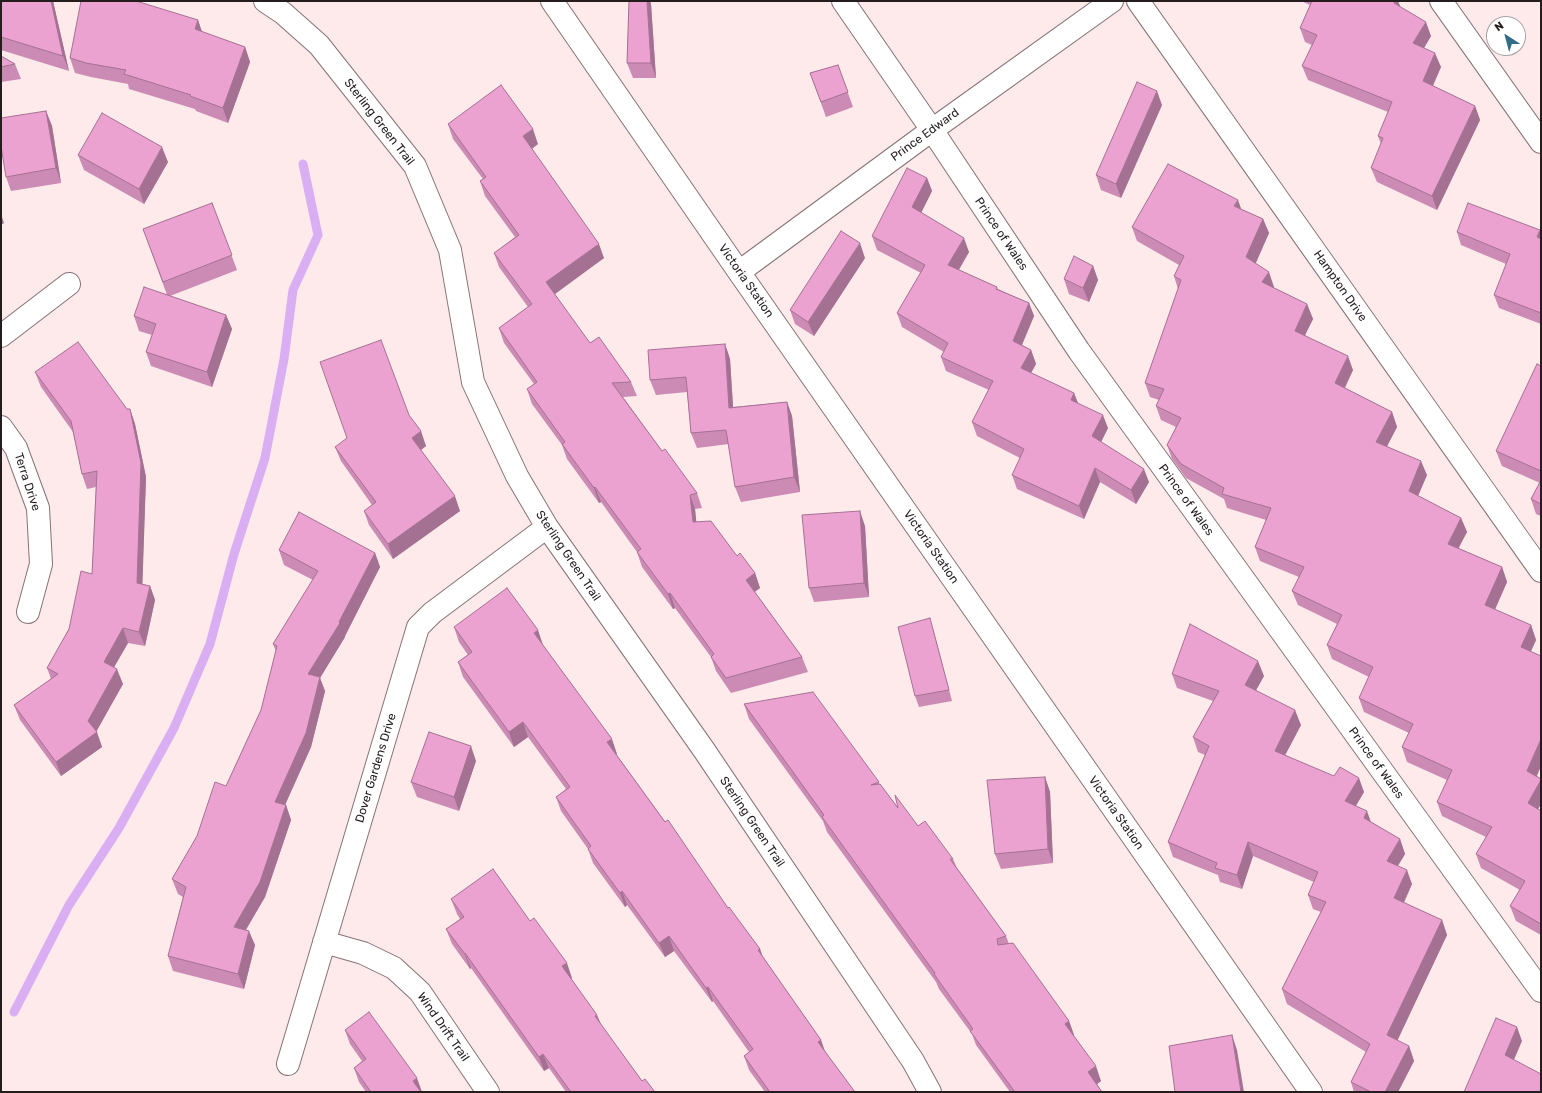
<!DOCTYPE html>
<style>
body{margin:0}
#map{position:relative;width:1542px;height:1093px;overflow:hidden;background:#fee9eb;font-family:Rubik,sans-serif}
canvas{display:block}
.frame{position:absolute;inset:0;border:2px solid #241c1d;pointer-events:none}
.north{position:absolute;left:1486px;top:16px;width:40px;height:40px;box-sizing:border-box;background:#fff;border:1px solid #a7a4a5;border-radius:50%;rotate:324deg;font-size:11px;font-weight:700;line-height:16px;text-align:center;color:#241c1d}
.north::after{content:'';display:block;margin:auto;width:14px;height:18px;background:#326c85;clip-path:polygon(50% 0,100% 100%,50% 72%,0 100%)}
</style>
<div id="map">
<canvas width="1542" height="1093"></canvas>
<div class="frame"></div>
<div class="north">N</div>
</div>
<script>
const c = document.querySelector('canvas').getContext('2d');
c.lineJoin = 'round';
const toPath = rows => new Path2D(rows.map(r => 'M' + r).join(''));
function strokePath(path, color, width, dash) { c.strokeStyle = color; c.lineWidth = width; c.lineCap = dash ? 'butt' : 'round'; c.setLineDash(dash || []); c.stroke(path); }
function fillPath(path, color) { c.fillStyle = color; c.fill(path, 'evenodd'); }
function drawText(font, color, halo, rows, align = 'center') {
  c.font = font + ' Rubik,sans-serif'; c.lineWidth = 3; c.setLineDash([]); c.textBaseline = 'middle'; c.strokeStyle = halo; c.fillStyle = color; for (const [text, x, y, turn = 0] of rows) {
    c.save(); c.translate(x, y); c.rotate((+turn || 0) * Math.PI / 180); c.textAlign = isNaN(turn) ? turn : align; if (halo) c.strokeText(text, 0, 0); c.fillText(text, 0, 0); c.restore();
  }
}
const stream = toPath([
 [14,1012,69,905,119,828,174,728,210,644,234,554,265,458,284,359,293,290,318,235,303,164]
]);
const minor = toPath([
 [265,1,283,13,319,45,415,166,450,250,473,382,517,476,547,527,704,750,913,1061,930,1092],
 [552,1,739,272,1311,1092],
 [843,1,932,130,1079,351,1541,991],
 [1138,1,1541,571],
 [1441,1,1541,142],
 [739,272,932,130,1112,1],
 [1,336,69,284],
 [1,427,16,448,38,508,41,564,28,612],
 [324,942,363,953,394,968,420,992,488,1092],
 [288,1064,418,627,432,613,547,527]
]);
const wall = toPath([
 [1,1,53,1,69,71,1,50],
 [629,1,650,1,651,4,656,78,633,78,627,63],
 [1301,1,1398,1,1400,7,1431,36,1424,48,1441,67,1433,86,1475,106,1480,120,1437,210,1377,182,1371,168,1381,144,1378,136,1388,112,1308,80,1302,66,1312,45,1305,42,1300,28,1310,5],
 [198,20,202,32,245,47,250,62,228,123,196,111,195,109,129,89,128,84,91,77,75,73,70,58],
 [1,56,15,64,21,79,1,82],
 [838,65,853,107,826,117,810,73],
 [1162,105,1121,198,1101,190,1096,175],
 [46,111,52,126,61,183,11,191,6,177],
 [448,124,538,144,532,149,604,258,554,294,590,343,631,382,637,396,623,397,662,451,697,493,702,508,695,509,696,522,737,556,755,573,760,588,755,592,802,657,808,672,731,693,716,671,711,657,675,608,673,609,642,567,637,552,601,502,599,503,567,459,562,445,532,404,527,389,534,384,504,343,499,328,528,307,499,267,494,253,515,237,485,196,480,181,483,179,453,139],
 [78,155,168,162,144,204,84,170],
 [927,178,932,191,921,213,969,252,959,270,997,287,998,289,1029,303,1034,316,1022,345,1031,350,1036,364,1031,373,1074,393,1078,403,1108,428,1101,442,1149,482,1136,504,1100,482,1084,519,1017,489,1012,475,1020,458,977,436,972,422,989,390,946,371,941,357,944,352,902,327,897,313,921,273,877,250,872,236],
 [212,203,237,270,170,296,226,315,232,329,212,387,151,366,146,352,152,335,139,331,134,316,167,295,143,229],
 [1241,209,1263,219,1269,233,1255,263,1274,287,1274,288,1307,304,1313,319,1305,335,1353,370,1345,388,1392,412,1397,427,1387,446,1427,475,1418,496,1461,518,1467,532,1458,548,1502,567,1507,582,1495,610,1531,625,1536,640,1531,651,1541,766,1537,776,1541,779,1541,804,1538,809,1541,811,1541,935,1516,921,1510,906,1520,890,1481,868,1476,854,1486,837,1442,816,1437,802,1447,780,1407,762,1402,747,1409,733,1364,712,1359,698,1369,677,1332,659,1327,645,1337,624,1298,605,1292,591,1299,577,1260,561,1255,547,1266,520,1227,508,1224,499,1186,478,1172,459,1167,445,1176,427,1161,420,1156,406,1159,400,1150,397,1145,383,1178,289,1174,276,1179,265,1137,241,1132,227],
 [1540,230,1541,234,1541,324,1499,308,1494,295,1506,264,1461,245,1457,232],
 [865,258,814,336,795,324,790,310],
 [1093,266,1098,280,1089,302,1069,294,1064,279],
 [725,344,730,359,733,407,787,402,792,416,800,492,741,502,735,487,729,444,697,448,691,433,687,392,656,395,650,380],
 [1541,366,1541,516,1536,514,1531,499,1540,483,1502,466,1496,451],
 [35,372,127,409,130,409,135,424,146,477,142,584,150,586,155,600,145,646,128,643,114,667,123,684,96,731,102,747,61,776,20,720,14,705,51,679,47,668,69,629,92,574,96,487,87,489,82,474,73,432,41,387],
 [409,415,426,446,421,450,460,511,393,559,369,525,364,511,372,505,341,461,335,447],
 [865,526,869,597,814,602,809,588],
 [279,550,375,553,380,567,345,636,345,637,320,678,325,691,311,747,285,805,286,805,291,820,265,897,246,930,255,945,244,989,173,971,168,956,183,897,178,894,172,879,226,786,261,710,276,651,273,644,313,580,284,565],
 [454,627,543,645,617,754,616,754,728,908,760,949,763,957,821,1040,824,1051,855,1092,765,1092,749,1070,744,1056,749,1052,713,1001,712,1002,674,951,665,957,627,905,625,907,593,863,588,849,561,811,556,797,566,789,528,737,514,747,463,677,458,662,468,655,459,642],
 [933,629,952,701,919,707,915,696],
 [1172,674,1264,676,1256,690,1301,725,1285,755,1364,792,1356,806,1371,822,1400,839,1405,854,1398,866,1412,884,1404,903,1442,920,1447,935,1397,1040,1409,1046,1414,1061,1398,1092,1354,1092,1351,1082,1366,1052,1287,1004,1282,989,1321,912,1313,909,1308,895,1314,882,1253,856,1242,889,1220,882,1218,875,1173,857,1168,842,1205,755,1198,752,1193,737,1213,701,1177,688],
 [744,704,879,782,879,784,898,808,953,859,957,868,1006,936,1009,944,1069,1021,1074,1035,1074,1036,1101,1081,1097,1084,1102,1092,1010,1092,976,1045,972,1034,939,989,936,982,827,832,823,821,749,719],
 [476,761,459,811,417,797,411,782],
 [1045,777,1050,792,1053,863,1001,869,995,854],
 [451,899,572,978,571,978,601,1025,642,1081,655,1092,566,1092,549,1068,544,1071,471,968,470,969,452,944,446,929,460,919,457,914],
 [345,1030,422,1092,366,1092,359,1082,354,1068,362,1061,350,1044]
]);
const shadedWall = toPath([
 [51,1,53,1,69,71,63,56],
 [647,1,650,1,651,4,656,78,651,63],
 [1395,1,1398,1,1402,11,1394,3],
 [198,20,203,35,195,29],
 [1426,22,1431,36,1418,58,1413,43],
 [245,47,250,62,228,123,223,108],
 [1435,53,1441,67,1428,96,1423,81],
 [1157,91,1162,105,1121,198,1116,184],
 [1475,106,1480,120,1437,210,1432,196],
 [46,111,52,126,61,183,56,168],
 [533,129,538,144,528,151,523,136],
 [162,147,168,162,144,204,139,189],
 [927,178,932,191,917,221,912,207],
 [1238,200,1243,214,1234,206],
 [1,214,4,223,1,225],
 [1263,219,1269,233,1252,272,1246,257],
 [1540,230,1541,234,1541,247,1537,237],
 [964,238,969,252,953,279,948,265],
 [860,243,865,258,814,336,808,322],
 [599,244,604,258,551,297,546,282],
 [1093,266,1098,280,1089,302,1083,288],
 [1269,272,1274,287,1268,297,1262,282],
 [1029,303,1034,316,1018,354,1013,341],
 [1307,304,1313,319,1300,345,1295,331],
 [226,315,232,329,212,387,207,372],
 [725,344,730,359,734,422,729,408],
 [1031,350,1036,364,1026,382,1021,368],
 [1348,356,1353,370,1340,397,1335,383],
 [1074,393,1079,406,1071,400],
 [787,402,792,416,800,492,794,477],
 [130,409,135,424,146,477,142,598,137,583],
 [1392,412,1397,427,1382,456,1376,442],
 [1103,415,1108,428,1097,450,1092,436],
 [421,431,426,446,418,452,412,438],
 [1421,461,1427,475,1414,505,1409,491],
 [1095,468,1100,482,1084,519,1079,506],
 [1144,469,1149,482,1136,504,1131,490],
 [595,487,601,502,599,503,594,488],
 [690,495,695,509,698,537,693,522],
 [455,496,460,511,393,559,388,544],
 [860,511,865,526,869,597,864,583],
 [1461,518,1467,532,1453,559,1448,544],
 [375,553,380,567,345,636,345,637,320,678,325,691,311,747,280,816,275,802,308,674,339,622],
 [1502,567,1507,582,1490,620,1485,605],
 [755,573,760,588,751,594,746,580],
 [150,586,155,600,145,646,139,632],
 [670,593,675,608,673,609,668,594],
 [1531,625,1536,640,1526,662,1521,647],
 [123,628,128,643,109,676,104,662],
 [538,630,543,645,534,633],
 [1258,661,1264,676,1251,699,1245,685],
 [117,669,123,684,95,734,97,732,102,747,61,776,56,762,88,721],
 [1295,710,1301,725,1280,765,1275,751],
 [523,722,528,737,514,747,509,732],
 [612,739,617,754,613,757,607,742],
 [1541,739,1541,766,1532,786,1527,771],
 [471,746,476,761,459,811,454,797],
 [1045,777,1050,792,1053,863,1048,849],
 [1359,778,1364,792,1350,815,1345,801],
 [1541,780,1541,804,1533,818,1528,803],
 [286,805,291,820,265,897,239,941,234,927],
 [1367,811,1372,825,1364,818],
 [1400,839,1405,854,1392,875,1387,861],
 [1248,842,1253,856,1242,889,1237,875],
 [1407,870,1412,884,1399,912,1394,898],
 [622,891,627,905,625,907,620,893],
 [1442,920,1447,935,1393,1050,1387,1035],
 [249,931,255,945,244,989,238,974],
 [669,936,674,951,665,957,659,943],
 [760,949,765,964,758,950],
 [465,953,471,968,470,969,465,954],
 [567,963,572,978,568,981,562,966],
 [708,987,713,1001,712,1002,706,988],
 [597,1015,603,1029,595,1016],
 [1069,1021,1074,1035,1070,1039,1065,1024],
 [1517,1027,1522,1041,1510,1069,1505,1055],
 [1232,1035,1237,1050,1244,1092,1241,1092],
 [821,1040,826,1054,818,1042],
 [1409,1046,1414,1061,1398,1092,1385,1092],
 [543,1054,549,1068,544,1071,539,1057],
 [1096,1066,1101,1081,1093,1087,1088,1072],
 [417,1078,422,1092,417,1092,413,1081]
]);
const building = toPath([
 [1,1,51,1,63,56,1,37,1,1],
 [81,1,136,1,198,20,195,29,245,47,223,108,190,96,191,95,124,74,126,70,86,63,70,58,81,1],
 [629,1,647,1,651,63,627,63,629,1],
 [1312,1,1395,1,1394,3,1426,22,1413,43,1435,53,1423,81,1475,106,1432,196,1371,168,1383,138,1378,136,1392,102,1302,66,1317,35,1300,28,1312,1],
 [1,56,15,64,1,67,1,56],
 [838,65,848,92,821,102,810,73,838,65],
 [1137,82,1157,91,1116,184,1096,175,1137,82],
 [501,85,533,129,523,136,599,244,546,282,590,343,599,337,631,382,612,383,662,451,665,449,697,493,690,495,693,522,711,521,737,556,740,553,755,573,746,580,802,657,726,678,711,657,714,654,670,593,668,594,637,552,641,549,595,487,594,488,562,444,565,442,527,389,537,382,499,328,532,304,494,253,519,235,480,181,486,177,448,124,501,85],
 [46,111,56,168,6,177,1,146,1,118,46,111],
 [102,113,162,147,139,189,78,155,102,113],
 [1168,164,1238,200,1234,206,1263,219,1246,257,1269,272,1262,282,1307,304,1295,331,1348,356,1335,383,1392,412,1376,442,1421,461,1409,491,1461,518,1448,544,1502,567,1485,605,1531,625,1521,647,1541,656,1541,739,1527,771,1541,779,1541,780,1528,803,1541,811,1541,924,1510,906,1525,881,1476,854,1492,827,1437,802,1452,770,1402,747,1413,724,1359,698,1373,667,1327,645,1342,615,1292,591,1304,567,1255,547,1271,508,1222,494,1224,488,1181,464,1167,445,1181,418,1156,406,1164,389,1145,383,1181,280,1174,276,1184,256,1132,227,1168,164],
 [907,168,927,178,912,207,964,238,948,265,997,287,996,289,1029,303,1013,341,1031,350,1021,368,1074,393,1071,400,1103,415,1092,436,1144,469,1131,490,1095,468,1079,506,1012,475,1024,449,972,422,993,381,941,357,948,343,897,313,925,265,872,236,907,168],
 [212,203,232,255,163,282,143,229,212,203],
 [1468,203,1540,230,1537,237,1541,239,1541,313,1494,295,1510,254,1457,232,1468,203],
 [841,231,860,243,808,322,790,310,841,231],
 [1074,256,1093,266,1083,288,1064,279,1074,256],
 [144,287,226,315,207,372,146,352,156,324,134,316,144,287],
 [381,340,409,415,421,431,412,438,455,496,388,544,364,511,376,502,335,447,347,438,320,362,381,340],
 [78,342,127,409,130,409,141,463,137,583,150,586,139,632,123,628,104,662,117,669,88,721,97,732,56,762,14,705,58,674,47,668,69,629,81,571,92,574,97,471,82,474,71,421,35,372,78,342],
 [725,344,729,408,787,402,794,477,735,487,726,430,691,433,686,377,650,380,648,350,725,344],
 [1537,364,1541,366,1541,471,1496,451,1537,364],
 [1541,480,1541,504,1531,499,1541,480],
 [860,511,864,583,809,588,802,515,860,511],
 [299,512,375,553,339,622,340,623,308,674,320,677,306,733,275,802,286,805,260,882,234,927,249,931,238,974,168,956,186,887,172,879,197,836,215,782,226,786,261,710,277,646,273,644,318,571,279,550,299,512],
 [507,588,538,630,534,633,612,739,607,742,665,822,668,820,728,908,729,907,760,949,758,950,821,1040,818,1042,855,1092,770,1092,744,1056,753,1049,708,987,706,988,669,936,659,943,622,891,620,893,588,849,591,846,556,797,570,787,523,722,509,732,458,662,472,652,454,627,507,588],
 [930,618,949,690,915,696,898,627,930,618],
 [1190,624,1258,661,1245,685,1295,710,1275,751,1334,776,1340,767,1359,778,1345,801,1367,811,1364,818,1400,839,1387,861,1407,870,1394,898,1442,920,1387,1035,1409,1046,1385,1092,1371,1092,1351,1082,1370,1044,1282,989,1326,902,1308,895,1318,872,1248,842,1237,875,1215,868,1217,863,1168,842,1209,746,1193,737,1219,691,1172,674,1190,624],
 [813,692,879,782,871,785,880,784,898,808,895,795,918,826,925,821,953,859,950,859,1006,936,997,939,998,945,1013,943,1069,1021,1065,1024,1096,1066,1088,1072,1102,1092,1015,1092,970,1031,973,1029,934,974,935,973,822,817,824,815,744,704,813,692],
 [429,732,471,746,454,797,411,782,429,732],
 [1045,777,1048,849,995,854,987,780,1045,777],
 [493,869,530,921,534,918,567,963,562,966,597,1015,595,1016,642,1081,645,1079,655,1092,571,1092,543,1054,539,1057,465,953,465,954,446,929,464,917,451,899,493,869],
 [369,1012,417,1078,413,1081,421,1092,371,1092,354,1068,366,1059,345,1030,369,1012],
 [1496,1018,1517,1027,1505,1055,1541,1074,1541,1092,1464,1092,1496,1018],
 [1232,1035,1241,1092,1175,1092,1169,1046,1232,1035]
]);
const streetNames = [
 ["Sterling Green Trail",379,122,52],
 ["Prince Edward",925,135,-36],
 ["Prince of Wales",1001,234,56],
 ["Victoria Station",746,281,55],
 ["Hampton Drive",1340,286,55],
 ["Terra Drive",27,482,72],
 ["Prince of Wales",1186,500,54],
 ["Victoria Station",931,547,55],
 ["Sterling Green Trail",568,556,56],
 ["Prince of Wales",1376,763,54],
 ["Dover Gardens Drive",376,768,-73],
 ["Victoria Station",1116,813,55],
 ["Sterling Green Trail",752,822,56],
 ["Wind Drift Trail",443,1027,55]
];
strokePath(stream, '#d9aef3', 9);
strokePath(minor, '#867376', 24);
strokePath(minor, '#fff', 22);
fillPath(wall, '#cb8bb4');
fillPath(shadedWall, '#a57192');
fillPath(building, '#eca2d1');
strokePath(building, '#a57192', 1);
drawText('12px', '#241c1d', '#fff', streetNames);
</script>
